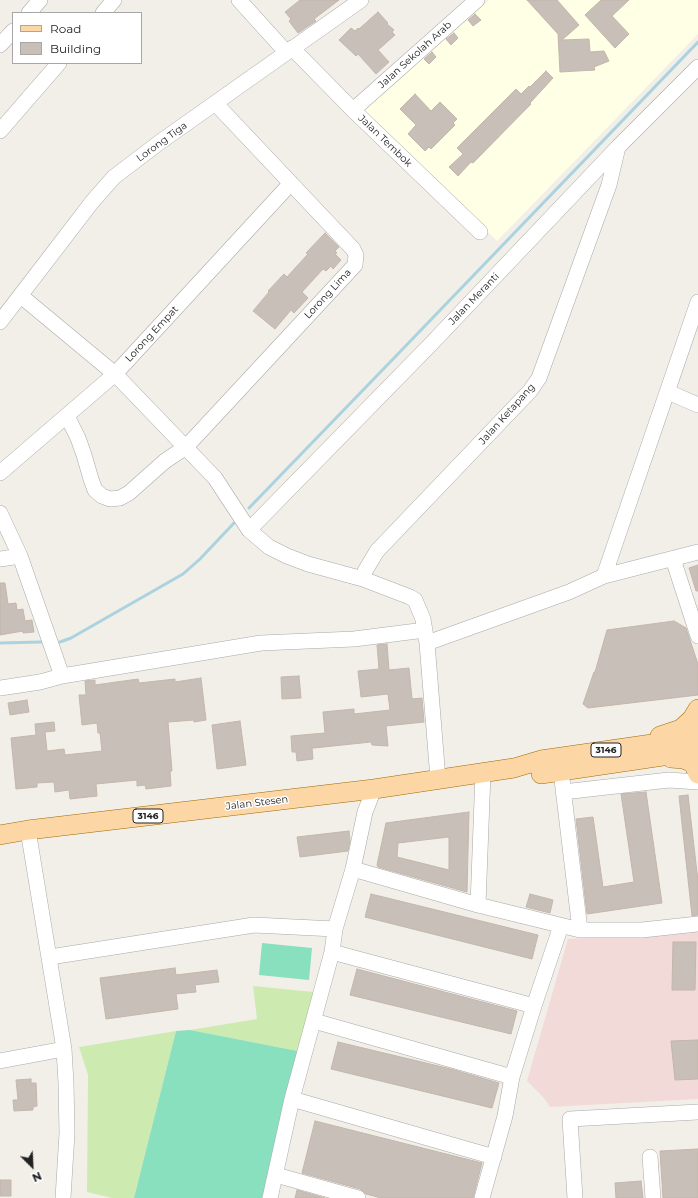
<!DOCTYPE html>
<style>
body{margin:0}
#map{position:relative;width:698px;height:1198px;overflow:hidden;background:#f2efe9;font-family:Montserrat,sans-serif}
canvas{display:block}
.legend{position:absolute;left:12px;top:12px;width:130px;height:52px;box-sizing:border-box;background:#fff;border:1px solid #a7a7a7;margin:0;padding:5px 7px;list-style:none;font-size:12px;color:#222}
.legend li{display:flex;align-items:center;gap:8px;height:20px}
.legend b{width:20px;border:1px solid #a7a7a7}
.north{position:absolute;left:12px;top:1146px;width:40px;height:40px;-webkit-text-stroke:3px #fff;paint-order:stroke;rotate:156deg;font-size:11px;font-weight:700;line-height:16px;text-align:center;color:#222}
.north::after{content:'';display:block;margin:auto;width:14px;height:18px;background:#222;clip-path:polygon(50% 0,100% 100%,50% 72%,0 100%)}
</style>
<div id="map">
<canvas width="698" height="1198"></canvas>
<ul class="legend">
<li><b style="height:5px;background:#fcd6a4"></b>Road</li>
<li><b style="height:11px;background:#c7bfb8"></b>Building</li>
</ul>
<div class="north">N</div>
</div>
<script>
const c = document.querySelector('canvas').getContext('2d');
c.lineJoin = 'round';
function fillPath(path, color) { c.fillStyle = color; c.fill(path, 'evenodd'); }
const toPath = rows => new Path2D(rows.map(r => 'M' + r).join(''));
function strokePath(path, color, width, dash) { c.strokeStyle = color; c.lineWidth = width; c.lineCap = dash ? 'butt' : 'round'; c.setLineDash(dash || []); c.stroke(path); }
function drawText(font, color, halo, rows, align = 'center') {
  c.font = font + ' Montserrat,sans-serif'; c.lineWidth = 3; c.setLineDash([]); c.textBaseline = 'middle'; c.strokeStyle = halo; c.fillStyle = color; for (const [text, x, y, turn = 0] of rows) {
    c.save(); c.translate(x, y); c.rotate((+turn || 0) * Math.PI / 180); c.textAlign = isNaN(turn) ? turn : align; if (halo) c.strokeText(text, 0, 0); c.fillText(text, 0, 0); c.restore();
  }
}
const commercial = toPath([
 [698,931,698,1099,550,1107,543,1097,527,1081,568,939]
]);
const education = toPath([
 [489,0,698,0,698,34,497,241,363,109]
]);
const grass = toPath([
 [253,986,324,993,308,1053,190,1030,257,1019],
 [176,1031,134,1198,112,1198,87,1192,88,1075,79,1047]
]);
const pitch = toPath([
 [262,943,312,948,309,980,259,975],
 [190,1030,308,1053,269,1198,134,1198,176,1031]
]);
const stream = toPath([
 [249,508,395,357,698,42],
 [60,642,71,638,183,574,200,559,234,523],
 [0,643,41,642]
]);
const building = toPath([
 [300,0,339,0,314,19,316,21,298,33,289,21,291,19,285,12,300,0],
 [527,0,557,0,579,25,562,40,589,39,590,52,604,51,609,61,594,67,595,70,560,72,558,34,527,0],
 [601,0,629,0,612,16,629,34,615,48,585,15,601,0],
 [378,12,388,23,387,24,394,30,392,32,395,35,378,50,389,62,376,74,358,54,356,56,339,40,351,28,355,31,358,28,359,29,378,12],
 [475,14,481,20,473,26,468,20,475,14],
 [454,33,458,38,451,45,446,39,454,33],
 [432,52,436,57,429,64,424,59,432,52],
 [546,71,553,78,530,103,531,104,473,163,471,162,458,176,449,167,463,154,457,148,516,89,521,94,529,86,530,87,546,71],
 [415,94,431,111,440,102,457,119,453,123,455,125,431,149,429,147,425,151,408,134,416,125,400,109,415,94],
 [325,233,339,247,335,251,337,253,335,254,341,260,333,269,331,266,326,271,323,269,302,292,308,298,294,313,291,310,275,329,253,311,269,292,268,291,284,274,287,277,308,254,306,253,325,233],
 [698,565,698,591,696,591,689,568,698,565],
 [0,583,5,583,8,604,16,603,17,610,23,609,25,621,32,620,34,632,23,633,23,631,0,635,0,583],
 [674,621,686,628,698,664,698,695,588,708,583,704,594,672,595,672,607,630,674,621],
 [387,644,389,670,409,668,412,699,422,698,424,722,386,726,388,746,372,745,371,742,314,748,312,748,313,759,297,761,296,752,292,752,291,736,325,733,323,712,354,709,354,714,390,710,388,694,361,697,358,671,379,669,377,645,387,644],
 [299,676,301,698,282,699,281,677,299,676],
 [201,678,206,720,194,722,194,720,168,722,172,771,170,771,171,786,146,789,145,785,137,786,137,780,96,784,97,796,70,799,69,790,55,792,54,782,37,783,37,787,16,789,11,738,36,735,35,724,54,722,55,731,45,732,47,751,64,749,65,755,102,751,100,733,98,733,97,723,82,725,79,695,86,695,85,681,95,680,95,685,138,679,139,683,175,679,175,682,201,678],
 [27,700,29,712,10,715,8,703,27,700],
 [240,721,246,765,217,769,212,725,240,721],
 [646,792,662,903,587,914,576,819,593,817,603,887,634,882,621,794,646,792],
 [688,795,698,881,698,915,692,916,679,796,688,795],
 [469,812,467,892,378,867,377,865,386,823,469,812],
 [449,837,449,870,397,857,398,843,449,837],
 [349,831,350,841,348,851,300,857,297,837,349,831],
 [371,894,538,935,532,959,365,917,371,894],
 [530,894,553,900,550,913,526,907,530,894],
 [673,942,696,942,695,990,672,990,673,942],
 [175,968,176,975,217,970,219,982,195,985,196,992,176,994,178,1009,106,1019,100,978,175,968],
 [357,969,517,1011,511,1034,350,995,357,969],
 [698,1040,698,1079,675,1080,671,1041,698,1040],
 [338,1042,451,1069,499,1083,492,1108,331,1069,338,1042],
 [31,1079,31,1083,36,1083,37,1106,33,1107,33,1110,14,1111,13,1100,18,1100,16,1080,31,1079],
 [315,1121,482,1163,473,1198,381,1198,366,1194,360,1189,302,1173,315,1121],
 [698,1149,698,1198,663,1198,660,1151,698,1149],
 [0,1180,11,1180,11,1196,0,1196,0,1180],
 [641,1181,643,1198,616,1198,615,1183,641,1181],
 [297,1190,325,1198,295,1198,297,1190]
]);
const minor = toPath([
 [239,0,286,52],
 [29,13,40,0],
 [103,13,114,0],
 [0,45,13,31],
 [292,48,353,110,480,232],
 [353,110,477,0],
 [0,131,59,63],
 [21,296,115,374,215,478,249,530,269,547,287,556,308,564,363,579,410,597,415,600,423,619,427,643,438,779],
 [0,322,92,202,114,177,160,142,361,0],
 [668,392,698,405],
 [67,416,78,438,84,455,91,479,95,490,102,496,110,499,120,498,129,493,165,461,186,447,355,265,356,255,353,249,216,104],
 [0,473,115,374,291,183],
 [0,513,20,556,62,676],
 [249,530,431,344,618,147,698,67],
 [0,559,20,556],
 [673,559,698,636],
 [604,576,698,302],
 [363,579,365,571,377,551,530,391,539,378,609,185,618,147],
 [427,643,569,592,604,576,698,552],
 [0,688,40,682,62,676,261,643,354,639,425,630],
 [561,771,580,930],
 [563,792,669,780,698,782],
 [28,830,64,1049,66,1083,67,1133,63,1198],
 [353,869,478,905,580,930,642,930,698,924],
 [478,905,483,773],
 [332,952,534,1006],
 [50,957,254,925,335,929],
 [314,1021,512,1077],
 [0,1061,64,1049],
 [292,1099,494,1157],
 [650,1157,653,1198],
 [276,1175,358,1198],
 [270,1198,292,1099,332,952,335,929,353,869,365,812,374,789],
 [482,1198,505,1116,512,1077,534,1006,561,926],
 [575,1198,570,1119,698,1112]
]);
const major = toPath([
 [660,736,681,729,692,719,698,709],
 [671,758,683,759,689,761,694,765,698,774],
 [541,774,698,751],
 [0,835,28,830,374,789,514,768,541,760,687,739,698,736]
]);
const shields = [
 [606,750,30],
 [148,816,30]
];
const shieldNames = [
 ["3146",606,750],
 ["3146",148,816]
];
const streetNames = [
 ["Jalan Sekolah Arab",415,55,-42],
 ["Jalan Tembok",385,141,44],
 ["Lorong Tiga",162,142,-36],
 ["Lorong Lima",328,294,-47],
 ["Jalan Meranti",474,299,-46],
 ["Lorong Empat",152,334,-47],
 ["Jalan Ketapang",507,414,-48],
 ["Jalan Stesen",257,803,-7]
];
fillPath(commercial, '#f2dad9');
fillPath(education, '#ffffe5');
fillPath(grass, '#cdebb0');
fillPath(pitch, '#88e0be');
strokePath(stream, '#aad3df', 3);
fillPath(building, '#c7bfb8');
strokePath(building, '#c4b6ab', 1);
strokePath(minor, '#a9a9a9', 16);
strokePath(major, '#a06b00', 20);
strokePath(minor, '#fff', 15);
strokePath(major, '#fcd6a4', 19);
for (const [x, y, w] of shields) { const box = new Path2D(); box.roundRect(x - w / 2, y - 7, w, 14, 3); c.fillStyle = '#fff'; c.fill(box); strokePath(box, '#222', 1); }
drawText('bold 9px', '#222', null, shieldNames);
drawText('10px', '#222', '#fff', streetNames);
</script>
